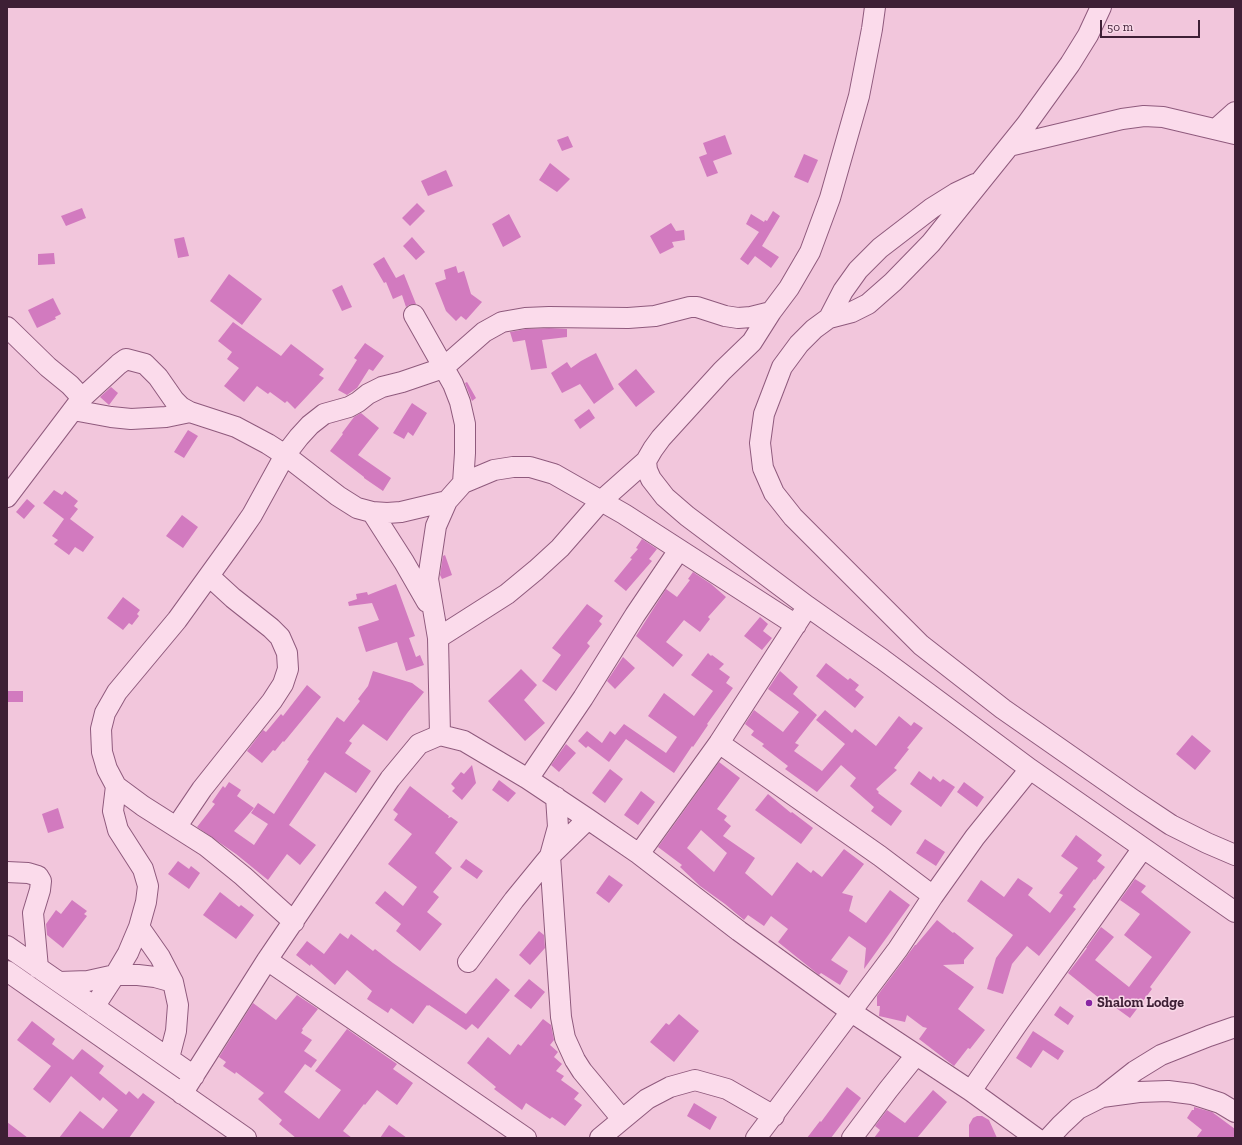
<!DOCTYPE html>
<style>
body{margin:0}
#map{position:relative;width:1242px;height:1145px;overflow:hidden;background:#f2c6dc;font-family:"Zilla Slab",serif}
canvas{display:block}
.frame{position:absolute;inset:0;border:8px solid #3e1f35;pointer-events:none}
.scale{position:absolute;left:1100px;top:20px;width:100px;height:18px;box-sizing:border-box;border:2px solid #3e1f35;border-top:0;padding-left:5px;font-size:12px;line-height:14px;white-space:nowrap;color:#3e1f35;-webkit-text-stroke:3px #f8d7e7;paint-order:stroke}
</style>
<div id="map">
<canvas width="1242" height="1145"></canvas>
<div class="frame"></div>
<div class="scale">50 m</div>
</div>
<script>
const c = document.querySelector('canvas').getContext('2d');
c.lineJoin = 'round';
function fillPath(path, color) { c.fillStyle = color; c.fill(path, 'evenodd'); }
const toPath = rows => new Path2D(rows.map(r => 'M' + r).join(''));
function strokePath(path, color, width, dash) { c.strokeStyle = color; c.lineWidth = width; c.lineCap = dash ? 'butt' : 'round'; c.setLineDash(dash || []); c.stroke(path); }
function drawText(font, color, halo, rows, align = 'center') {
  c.font = font + ' "Zilla Slab",serif'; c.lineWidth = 3; c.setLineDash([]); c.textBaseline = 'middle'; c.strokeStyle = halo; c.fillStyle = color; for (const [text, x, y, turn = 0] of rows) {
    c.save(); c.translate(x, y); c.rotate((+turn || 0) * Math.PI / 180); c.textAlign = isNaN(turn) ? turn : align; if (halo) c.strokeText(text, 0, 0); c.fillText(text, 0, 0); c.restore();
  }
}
const building = toPath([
 [725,135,732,154,713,161,718,173,707,177,699,157,707,154,703,143],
 [568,136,573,147,562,151,557,140],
 [804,154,818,160,808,183,794,177],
 [550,163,570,179,557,192,539,180],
 [446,170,453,186,428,196,421,181],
 [417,203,425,211,410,226,402,218],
 [82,208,86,218,66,226,61,216],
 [773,211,780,216,762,246,779,257,771,268,755,256,748,265,740,259,759,232,746,224,751,214,764,222,765,220,767,221],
 [509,214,521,237,503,247,492,224],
 [671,223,676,231,684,230,685,240,672,242,674,247,660,254,650,236],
 [184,237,189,256,178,258,174,239],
 [412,237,425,252,416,260,403,246],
 [54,253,55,264,38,265,38,254],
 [384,257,396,278,404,274,416,304,409,305,406,307,402,295,393,299,386,282,384,283,373,264],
 [456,266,458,273,464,271,471,294,482,302,466,320,461,316,456,321,446,311,435,283,446,279,444,270],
 [229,274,262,299,242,325,210,301],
 [342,285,352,307,342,311,332,290],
 [53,298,61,314,55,317,56,319,37,328,28,310],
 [233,322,281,356,291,344,324,369,319,375,324,378,295,409,287,401,285,403,270,392,268,394,257,386,244,402,224,386,239,368,227,359,232,352,218,341],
 [549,328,567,329,567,337,542,340,547,368,531,370,525,340,513,342,510,332,526,329],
 [365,343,384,356,373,371,369,369,357,388,347,395,338,390,357,360,354,358],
 [596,353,614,389,594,404,580,384,562,393,551,373,567,362,571,368,581,361],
 [636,369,655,392,636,407,618,384],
 [467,382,476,398,472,401,465,383],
 [111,387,118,393,109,405,100,397],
 [412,403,427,413,413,436,408,432,404,439,393,433],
 [589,409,595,418,580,429,574,420],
 [361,413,379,428,358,455,391,478,383,491,364,478,364,477,330,451,343,434,342,433,354,417],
 [188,430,198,436,184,458,174,452],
 [54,490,62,495,65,491,78,501,74,506,78,509,70,519,94,537,83,552,75,547,69,555,54,544,58,540,52,536,64,519,43,503],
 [27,499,35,506,24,519,16,512],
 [182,515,198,527,183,548,166,536],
 [642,539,657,549,649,559,652,561,626,591,614,581,632,559,630,558,638,549,636,548],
 [445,555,452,575,442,579,440,575,443,556],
 [693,572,711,584,726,597,708,617,710,619,700,632,684,620,666,642,683,655,673,667,636,636,666,589,677,597,690,580,688,579],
 [396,584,415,636,409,638,416,657,420,655,424,665,406,671,397,642,366,652,358,627,379,620,372,603,349,606,348,602,357,599,356,594,367,592,368,595],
 [123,597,140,610,137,614,139,616,132,625,129,623,123,630,107,618],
 [587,604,603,616,599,621,602,624,587,643,590,646,556,691,542,681,561,655,552,648],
 [760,617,768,624,763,631,772,638,762,650,744,636],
 [708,653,711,656,712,655,724,664,719,669,730,677,726,683,733,688,707,724,708,725,693,747,692,746,674,773,626,739,609,762,588,746,586,748,578,741,587,731,602,743,610,731,615,735,624,724,666,753,677,737,648,716,664,693,694,716,713,691,691,675],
 [623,657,635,668,615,689,607,681],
 [826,663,848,680,850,678,859,685,855,690,864,697,855,708,816,676],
 [521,669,537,685,524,700,545,723,525,741,488,701,510,680],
 [373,671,412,683,424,692,408,712,387,741,363,724,349,741,352,743,345,753,371,771,356,793,325,772,289,825,316,845,300,865,287,854,268,880,236,854,197,827,215,804,212,802,223,786,225,788,229,782,241,790,237,796,254,808,234,831,254,845,268,824,251,813,258,803,274,814,309,761,307,760,337,717,344,722,360,701,358,699,368,686],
 [780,671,798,687,793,694,817,715,795,743,799,745,794,751,822,771,845,744,816,720,825,710,852,733,855,729,876,746,899,716,911,726,914,722,923,728,907,748,909,749,894,768,897,770,876,789,879,792,878,793,902,811,891,826,871,811,874,807,850,786,856,778,841,765,817,792,785,769,788,766,762,746,764,744,751,735,754,731,745,724,754,710,783,732,799,712,768,689],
 [307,685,321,697,284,742,283,741,275,751,273,750,262,763,247,751,263,730,266,732,281,714,283,716],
 [7,691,23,691,23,702,7,702],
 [1192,735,1211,751,1195,770,1176,754],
 [566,744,576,753,559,772,551,765],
 [719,762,740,778,717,809,727,816,724,820,731,826,723,836,755,858,745,873,772,896,797,862,811,873,813,870,822,877,844,849,864,864,842,893,853,896,849,911,866,923,890,890,910,905,864,969,866,948,849,936,831,960,848,971,840,985,821,973,819,975,778,942,788,929,771,916,764,926,748,915,744,920,725,904,700,886,680,867,682,865,658,847],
 [701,830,727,853,714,872,687,848],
 [472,765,476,783,462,800,452,791,455,788,451,784,461,772,464,774],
 [610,769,623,779,605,803,592,793],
 [919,771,931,780,933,776,940,782,943,779,955,787,941,807,910,784],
 [499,780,516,793,508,802,492,790],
 [964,782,984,797,977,807,957,792],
 [410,786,449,816,448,818,451,817,458,822,435,853,452,868,433,892,439,897,427,912,442,924,420,951,396,931,401,924,375,903,385,891,403,906,417,887,388,864,412,834,394,820,398,814,393,810],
 [641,791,655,802,638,825,624,815],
 [768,794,791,813,792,812,813,828,801,844,755,810],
 [58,808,64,828,48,833,42,814],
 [1076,835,1102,855,1097,861,1105,867,1095,880,1094,879,1073,907,1076,909,1039,956,1027,946,1012,964,1003,994,987,989,996,958,1013,935,967,901,981,880,1004,897,1018,878,1033,888,1028,895,1050,913,1063,895,1059,893,1078,868,1061,856],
 [925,839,945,852,936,866,916,853],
 [466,859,483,871,477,879,460,867],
 [178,861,189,869,191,866,200,873,189,889,168,874],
 [609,875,623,885,609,903,596,893],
 [1135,879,1146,886,1141,892,1191,932,1150,987,1152,989,1130,1018,1105,1000,1104,1002,1068,973,1087,948,1086,948,1101,927,1114,937,1095,960,1129,987,1152,957,1124,935,1140,914,1120,900],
 [220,892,239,907,241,905,254,915,236,939,203,915],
 [72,900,87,911,84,914,87,916,63,948,47,935,46,924,56,910,61,914],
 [937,920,953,933,954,932,974,948,964,960,964,964,943,965,974,987,958,1009,985,1030,970,1049,968,1048,954,1066,919,1039,927,1028,923,1027,907,1015,905,1022,879,1016,880,1006,877,1006,877,996,915,945,916,945],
 [539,931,544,935,545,948,530,965,519,955],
 [340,933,348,939,351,934,373,951,375,949,393,963,466,1014,496,978,510,990,478,1029,472,1024,466,1030,429,1005,428,1006,427,1005,413,1024,391,1008,388,1013,367,999,372,991,347,970,335,985,311,964,310,966,296,955,307,941,324,954],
 [529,979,545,992,531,1009,514,996],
 [297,995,318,1009,302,1029,303,1030,301,1033,312,1040,304,1051,317,1060,311,1068,305,1064,284,1092,319,1119,341,1090,315,1071,347,1029,397,1064,393,1069,413,1083,397,1105,377,1090,365,1105,364,1104,343,1131,352,1138,296,1138,279,1124,282,1120,258,1099,264,1093,236,1072,235,1074,223,1066,226,1062,219,1057,253,1003,276,1020],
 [1060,1006,1074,1016,1068,1025,1054,1015],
 [679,1014,699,1031,674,1062,650,1042,666,1023,669,1025],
 [543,1019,551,1025,554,1040,550,1045,558,1052,554,1057,562,1064,556,1071,564,1076,561,1080,579,1093,574,1099,582,1105,565,1126,552,1117,550,1119,526,1103,522,1110,494,1089,496,1087,467,1063,488,1037,510,1055,518,1044,521,1046],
 [32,1021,55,1039,52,1044,73,1060,82,1049,104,1066,99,1073,126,1095,129,1091,138,1099,143,1093,155,1102,129,1138,59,1138,80,1111,103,1129,118,1110,103,1097,100,1101,71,1076,50,1103,33,1089,51,1066,17,1040],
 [1033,1031,1064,1051,1058,1060,1043,1050,1031,1068,1016,1058],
 [847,1087,861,1098,831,1138,807,1138,820,1121,821,1122],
 [933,1090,947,1102,917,1138,874,1138,880,1130,875,1126,887,1110,905,1123],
 [694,1103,717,1117,710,1130,687,1116],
 [1194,1107,1212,1112,1235,1129,1235,1138,1196,1138,1202,1130,1187,1118,1192,1110,1194,1110],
 [977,1116,982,1116,989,1120,997,1138,969,1138,969,1125,973,1118],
 [7,1122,28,1138,7,1138],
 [389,1125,407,1138,380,1138]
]);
const minor = toPath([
 [875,7,872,29,859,96,830,198,810,252,789,288,771,312,752,342,722,371,661,438,653,449,646,461,647,470,651,479,665,497,687,516,807,606,882,659,1030,769,1235,912],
 [1101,7,1088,35,1070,64,1026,125,931,243,893,282,868,304,852,312,829,318,814,329,799,344,782,367,764,414,760,443,763,468,774,493,793,517,921,645,1003,709,1132,799,1171,825,1207,843,1235,855],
 [1216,129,1235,112],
 [1009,146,1122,119,1144,116,1163,117,1235,134],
 [414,315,453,384,460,402,465,424,465,453,463,483],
 [829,318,843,291,858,270,880,248,932,208,956,193,975,184],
 [7,327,48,367,70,385,82,398],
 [73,410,111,417,131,419,166,417,190,412],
 [7,497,82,398,119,364,126,359,145,364,158,377,174,400,181,407,190,412,236,427,268,444,285,455,338,496,357,508,372,512,387,513,401,512,447,501],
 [372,512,404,562,427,602],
 [438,638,507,594,536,570,560,548,601,501,646,461],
 [440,735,438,638,428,579,436,526,447,501,463,483,494,470,513,467,530,467,554,474,624,514,796,625],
 [719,743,880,856,933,896],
 [528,779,583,698,635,615,679,550],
 [556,797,558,827,550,856,561,1017,565,1038,575,1060,582,1071,622,1119],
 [177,826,202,789,272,701,283,684,288,669,287,653,280,637,271,628,233,598,209,576],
 [639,854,719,743,802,615],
 [7,872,28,873,38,876,41,881,40,890,33,913,38,968],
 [294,922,243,876,206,846,143,806,116,786,107,769,102,752,101,729,105,713,117,692,177,620,234,541,252,515,285,455,299,437,310,425,324,414,349,407,358,402,368,394,382,387,402,382,443,368,484,332,502,322,525,318,549,317,628,318,655,316,690,307,697,307,725,316,738,318,751,317,771,312],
 [139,927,160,957,173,982,178,1005,176,1031,169,1058],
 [7,946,194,1076],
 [267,960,526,1138],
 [468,962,514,900,550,856,588,819],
 [7,971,246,1138],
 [59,982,88,981,115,975,138,975,155,977,173,982],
 [94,1007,115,975,128,953,139,927,146,902,148,886,143,869,118,830,113,811,116,786],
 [971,1091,1018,1023,1143,848],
 [182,1094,267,960,390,779,419,744,440,735,464,741,528,779,588,819,639,854,739,931,850,1011,971,1091,1036,1138],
 [1102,1097,1135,1071,1161,1055,1209,1036,1235,1027],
 [600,1138,647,1099,670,1087,695,1080,727,1089,774,1116],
 [756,1138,898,949,933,896,975,837,1030,769],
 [852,1138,888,1090,916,1055],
 [1049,1138,1061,1125,1078,1109,1102,1097,1139,1092,1168,1091,1192,1094,1220,1103,1235,1112]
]);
const markers = [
 [1089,1003,4,"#8925a3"]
];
const poiNames = [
 ["Shalom Lodge",1097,1003]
];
fillPath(building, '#d27abf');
strokePath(minor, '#8f5a7d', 22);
strokePath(minor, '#fbdbeb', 20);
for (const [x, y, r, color] of markers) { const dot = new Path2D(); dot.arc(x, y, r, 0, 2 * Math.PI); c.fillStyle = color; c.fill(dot); strokePath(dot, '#f8d7e7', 1.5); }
drawText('bold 14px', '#3e1f35', '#f8d7e7', poiNames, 'left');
</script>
